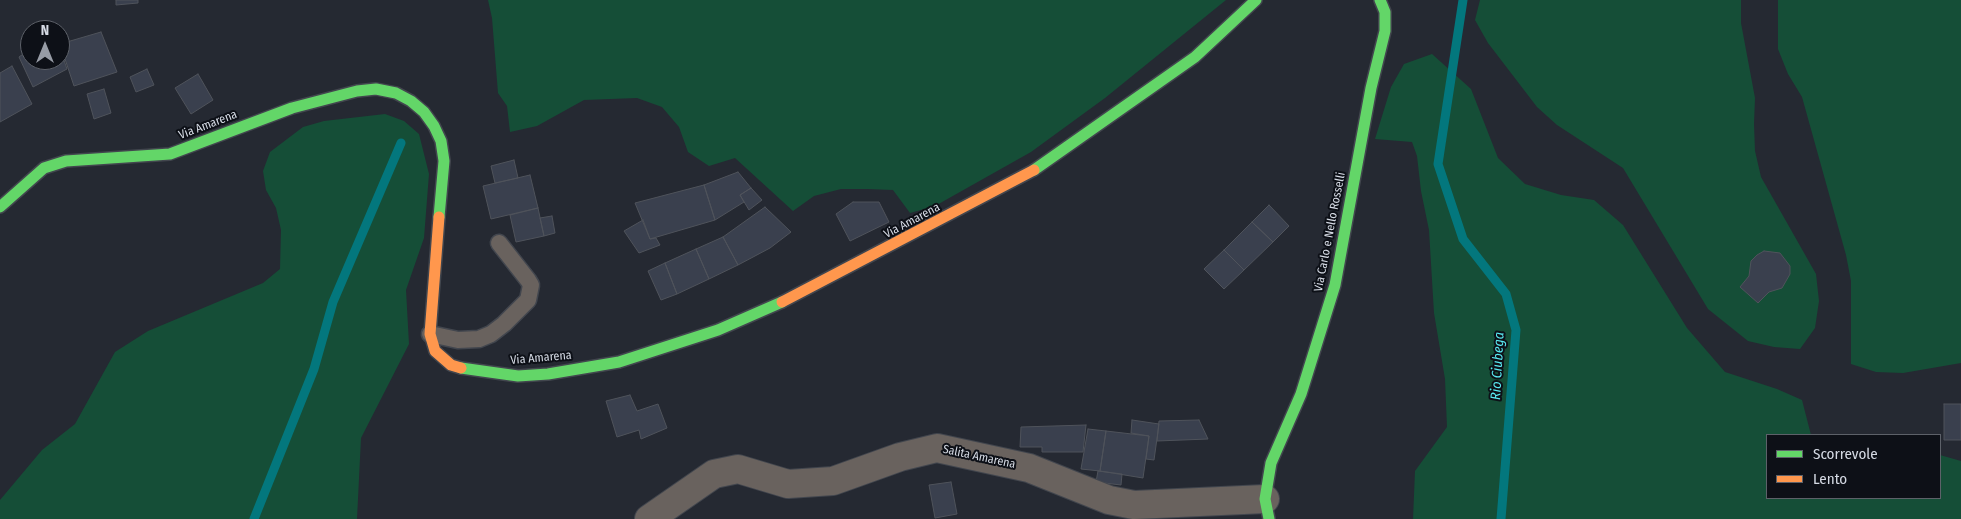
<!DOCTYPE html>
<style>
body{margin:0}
#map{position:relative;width:1961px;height:519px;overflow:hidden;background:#252932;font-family:"Fira Sans Condensed",sans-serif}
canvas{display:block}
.legend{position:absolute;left:1766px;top:434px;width:175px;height:65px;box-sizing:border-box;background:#0d1017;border:1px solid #5d6169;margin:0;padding:6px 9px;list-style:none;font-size:15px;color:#d5dae4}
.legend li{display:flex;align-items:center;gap:10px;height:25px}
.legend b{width:25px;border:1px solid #5d6169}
.north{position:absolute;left:20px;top:20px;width:50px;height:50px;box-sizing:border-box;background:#0d1017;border:1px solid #5d6169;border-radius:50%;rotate:0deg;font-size:14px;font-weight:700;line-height:20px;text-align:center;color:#d5dae4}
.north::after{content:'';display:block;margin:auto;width:18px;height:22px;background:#979ca6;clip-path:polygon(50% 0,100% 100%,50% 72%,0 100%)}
</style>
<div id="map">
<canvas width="1961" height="519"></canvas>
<ul class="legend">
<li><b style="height:6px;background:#63d668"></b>Scorrevole</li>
<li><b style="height:6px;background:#ff974d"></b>Lento</li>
</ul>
<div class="north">N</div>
</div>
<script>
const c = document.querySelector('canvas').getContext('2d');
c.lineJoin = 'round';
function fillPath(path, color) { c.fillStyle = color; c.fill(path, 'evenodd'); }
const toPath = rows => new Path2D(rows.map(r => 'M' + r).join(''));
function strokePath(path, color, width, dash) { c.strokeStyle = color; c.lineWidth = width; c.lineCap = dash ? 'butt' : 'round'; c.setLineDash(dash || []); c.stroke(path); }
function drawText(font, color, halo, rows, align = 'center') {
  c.font = font + ' "Fira Sans Condensed",sans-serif'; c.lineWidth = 4; c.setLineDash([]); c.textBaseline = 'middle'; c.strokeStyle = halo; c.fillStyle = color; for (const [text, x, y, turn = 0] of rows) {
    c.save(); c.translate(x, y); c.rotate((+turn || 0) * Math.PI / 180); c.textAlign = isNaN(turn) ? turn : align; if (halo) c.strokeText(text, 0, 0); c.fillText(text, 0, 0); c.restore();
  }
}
const green = toPath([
 [488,0,1226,0,1105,98,1031,152,935,206,910,213,893,190,867,189,841,189,814,196,793,211,735,158,709,166,688,152,679,127,662,107,637,98,584,100,537,126,510,132,507,106,498,93,492,18],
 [1480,0,1741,0,1741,23,1755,98,1754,124,1755,151,1761,177,1816,274,1819,301,1815,328,1800,349,1774,347,1748,341,1708,309,1623,168,1557,125,1537,107,1488,43,1475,20],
 [1778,0,1961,0,1961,363,1903,373,1876,372,1851,364,1851,281,1846,255,1802,97,1788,74,1778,49],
 [1432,54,1471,89,1498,158,1525,184,1561,195,1594,200,1623,225,1687,328,1725,372,1777,389,1802,400,1811,435,1767,435,1767,498,1940,498,1940,455,1961,461,1961,519,1413,519,1415,471,1447,427,1445,379,1434,313,1429,230,1421,191,1417,156,1412,142,1375,139,1391,87,1404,64],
 [385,114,404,121,419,134,429,174,424,238,406,290,409,344,361,438,357,519,0,519,0,500,42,450,75,424,115,352,148,331,263,283,280,269,281,230,276,208,266,190,263,171,270,152,303,127,324,121]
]);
const stream = toPath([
 [1463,0,1438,164,1463,239,1506,294,1516,330,1501,519],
 [254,519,314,369,333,302,401,143]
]);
const building = toPath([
 [116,0,138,0,138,3,116,5,116,0],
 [101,32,117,72,74,86,60,44,101,32],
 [30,49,30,60,60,60,60,49,67,69,33,87,19,57,30,49],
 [12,66,32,104,0,122,0,73,12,66],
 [147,69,154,85,136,92,130,77,147,69],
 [198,74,213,100,191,114,175,88,198,74],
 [104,89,111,113,94,119,87,94,104,89],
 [514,160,518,178,495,183,491,166,514,160],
 [738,172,751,188,740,195,744,202,715,220,704,185,738,172],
 [530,175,538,208,491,219,483,186,530,175],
 [704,185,715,220,650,239,635,203,704,185],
 [751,188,762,200,749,210,740,195,751,188],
 [853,202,879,202,889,222,850,241,836,214,853,202],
 [1269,205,1289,226,1273,242,1252,222,1269,205],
 [765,207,791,232,770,248,738,265,723,237,765,207],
 [538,208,544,236,516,242,510,215,538,208],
 [552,216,555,233,544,236,540,218,552,216],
 [643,220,650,239,656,238,660,245,639,253,624,231,643,220],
 [1252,222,1273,242,1244,270,1224,250,1252,222],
 [723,237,738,265,709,279,696,249,723,237],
 [696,249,709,279,677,294,665,263,696,249],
 [1224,250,1244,270,1224,289,1204,269,1224,250],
 [1764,251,1780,253,1790,266,1790,274,1782,288,1769,292,1758,303,1740,287,1749,276,1751,261,1757,255,1764,251],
 [665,263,677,294,661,300,648,271,665,263],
 [630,395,637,411,658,404,667,428,641,439,639,430,617,437,606,401,630,395],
 [1944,404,1961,404,1961,440,1944,440,1944,404],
 [1132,420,1159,424,1154,460,1146,459,1149,436,1131,433,1132,420],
 [1199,420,1208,439,1157,441,1159,421,1199,420],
 [1086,425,1083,452,1042,452,1042,447,1020,447,1021,427,1086,425],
 [1088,429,1106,431,1100,471,1081,469,1088,429],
 [1106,431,1149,436,1143,478,1100,471,1106,431],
 [1098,471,1122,474,1121,485,1096,482,1098,471],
 [951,482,957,514,935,518,929,485,951,482]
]);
const lane = toPath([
 [430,334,458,340,479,339,491,334,504,324,528,300,531,285,528,280,499,243]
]);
const street = toPath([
 [649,519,714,474,738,469,788,484,833,481,900,457,937,448,1029,468,1109,500,1134,505,1265,499]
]);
const fast = toPath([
 [1034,170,1195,57,1256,0],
 [0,207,44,168,66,161,170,154,292,108,357,91,376,89,396,93,411,101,424,112,434,126,441,141,444,161,439,217],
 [461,368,518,376,548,374,619,362,718,330,782,302],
 [1269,519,1265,499,1271,463,1301,394,1335,285,1371,88,1385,31,1385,12,1380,0]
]);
const slow = toPath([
 [439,217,430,334,435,351,451,365,461,368],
 [782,302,1034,170]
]);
const streetNames = [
 ["Via Amarena",208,125,-21],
 ["Via Amarena",912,221,-28],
 ["Via Carlo e Nello Rosselli",1330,232,-79],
 ["Via Amarena",541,358,-5],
 ["Salita Amarena",979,457,12]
];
const waterNames = [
 ["Rio Ciubega",1498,366,-87]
];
fillPath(green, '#154e37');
strokePath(stream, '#03777d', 9);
fillPath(building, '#3a404e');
strokePath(building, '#4f535b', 1);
strokePath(lane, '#42464e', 19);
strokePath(street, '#42464e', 30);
strokePath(fast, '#42464e', 14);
strokePath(slow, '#42464e', 14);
strokePath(lane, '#69625e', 16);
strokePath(street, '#69625e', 28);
strokePath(fast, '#63d668', 11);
strokePath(slow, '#ff974d', 11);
drawText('12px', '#d5dae4', '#0d1017', streetNames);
drawText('italic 14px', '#59e9f1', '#0d1017', waterNames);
</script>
